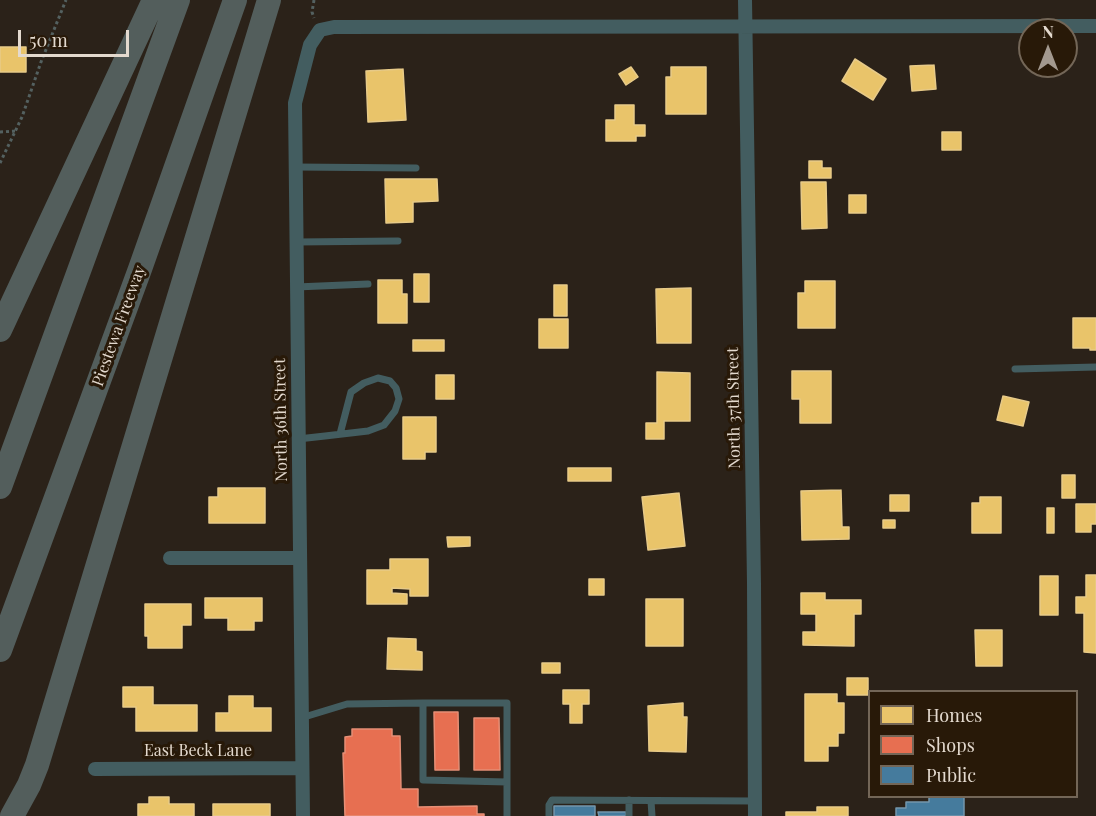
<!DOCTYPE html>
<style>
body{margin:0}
#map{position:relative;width:1096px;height:816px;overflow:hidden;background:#2b2219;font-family:"Playfair Display",serif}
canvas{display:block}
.legend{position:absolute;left:868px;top:690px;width:210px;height:108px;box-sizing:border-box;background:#281908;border:2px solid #736657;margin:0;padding:8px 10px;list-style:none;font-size:18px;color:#e3d9ce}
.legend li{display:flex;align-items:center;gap:12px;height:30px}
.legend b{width:30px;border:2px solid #736657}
.north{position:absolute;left:1018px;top:18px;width:60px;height:60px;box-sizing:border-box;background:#281908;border:2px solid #736657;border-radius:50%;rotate:0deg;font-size:16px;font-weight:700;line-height:24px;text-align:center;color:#e3d9ce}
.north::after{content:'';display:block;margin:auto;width:21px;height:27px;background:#a3998f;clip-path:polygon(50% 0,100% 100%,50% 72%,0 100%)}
.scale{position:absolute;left:18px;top:30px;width:111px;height:27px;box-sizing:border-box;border:3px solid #e3d9ce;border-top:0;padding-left:8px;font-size:18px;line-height:21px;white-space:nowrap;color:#e3d9ce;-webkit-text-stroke:4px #281908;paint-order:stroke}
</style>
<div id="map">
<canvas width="1096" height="816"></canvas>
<ul class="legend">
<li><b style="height:16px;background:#e9c46a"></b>Homes</li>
<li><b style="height:16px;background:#e76f51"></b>Shops</li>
<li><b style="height:16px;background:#457b9d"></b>Public</li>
</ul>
<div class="north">N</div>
<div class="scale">50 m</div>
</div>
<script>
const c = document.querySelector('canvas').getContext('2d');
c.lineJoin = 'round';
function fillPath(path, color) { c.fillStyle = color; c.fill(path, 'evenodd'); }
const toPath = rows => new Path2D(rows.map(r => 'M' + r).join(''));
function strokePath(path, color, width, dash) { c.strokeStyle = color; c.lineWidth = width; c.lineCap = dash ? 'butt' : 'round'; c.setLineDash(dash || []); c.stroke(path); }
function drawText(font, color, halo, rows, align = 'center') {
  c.font = font + ' "Playfair Display",serif'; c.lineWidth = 6; c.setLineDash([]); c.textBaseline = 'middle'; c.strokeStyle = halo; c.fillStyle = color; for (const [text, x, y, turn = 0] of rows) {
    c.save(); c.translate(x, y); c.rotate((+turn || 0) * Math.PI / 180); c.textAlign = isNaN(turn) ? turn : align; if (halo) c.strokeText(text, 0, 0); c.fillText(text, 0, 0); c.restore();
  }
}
const homes = toPath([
 [0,47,26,47,26,72,0,72,0,47],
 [855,59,886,79,873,100,842,81,855,59],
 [934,65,936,89,912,91,910,66,934,65],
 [631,67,638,77,626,85,619,74,631,67],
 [671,67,706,67,706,114,666,114,666,77,671,77,671,67],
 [403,69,406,120,368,122,366,71,403,69],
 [615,105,634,105,634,125,645,125,645,136,636,136,636,141,606,141,606,120,615,120,615,105],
 [942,132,961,132,961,150,942,150,942,132],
 [809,161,822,161,822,168,831,168,831,178,809,178,809,161],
 [385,179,437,179,438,201,413,202,413,222,386,223,385,179],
 [801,182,826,182,827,228,802,229,801,182],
 [849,195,866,195,866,213,849,213,849,195],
 [414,274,429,274,429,302,414,302,414,274],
 [378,280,402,280,402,294,407,294,407,323,378,323,378,280],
 [805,281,835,281,835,328,798,328,798,293,805,293,805,281],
 [554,285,567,285,567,316,554,316,554,285],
 [691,288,691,343,657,343,656,289,691,288],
 [1073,318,1096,318,1096,350,1090,350,1090,348,1073,348,1073,318],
 [539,319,568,319,568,348,539,348,539,319],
 [413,340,444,340,444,351,413,351,413,340],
 [792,371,831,371,831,423,800,423,800,399,792,399,792,371],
 [657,372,690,373,690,421,664,421,664,439,646,439,646,423,657,423,657,372],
 [436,375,454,375,454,399,436,399,436,375],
 [1003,396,1029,402,1023,426,997,420,1003,396],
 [403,417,436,417,436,452,425,452,425,459,403,459,403,417],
 [568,468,611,468,611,481,568,481,568,468],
 [1062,475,1075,475,1075,498,1062,498,1062,475],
 [218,488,265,488,265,523,209,523,209,497,218,497,218,488],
 [841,490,842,527,849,527,849,539,802,540,801,491,841,490],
 [679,493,685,546,648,550,642,497,679,493],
 [890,495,909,495,909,511,890,511,890,495],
 [980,497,1001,497,1001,533,972,533,972,503,980,503,980,497],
 [1076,504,1096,504,1096,524,1091,524,1091,532,1076,532,1076,504],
 [1047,508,1054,508,1054,533,1047,533,1047,508],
 [883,520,895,520,895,528,883,528,883,520],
 [447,537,470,537,470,546,448,547,447,537],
 [390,559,428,559,428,596,410,596,410,589,392,588,392,593,407,594,407,604,367,604,367,570,390,570,390,559],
 [1086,575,1096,575,1096,653,1084,652,1084,613,1076,613,1076,597,1086,597,1086,575],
 [1040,576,1058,576,1058,615,1040,615,1040,576],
 [589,579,604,579,604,595,589,595,589,579],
 [801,593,825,593,825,600,861,600,861,614,854,614,854,646,803,645,803,632,816,632,816,614,801,614,801,593],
 [205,598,262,598,262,621,254,621,254,630,228,630,228,618,205,618,205,598],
 [646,599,683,599,683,646,646,646,646,599],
 [145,604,191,604,191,625,182,625,182,648,148,648,148,636,145,636,145,604],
 [975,630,1002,630,1002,666,976,666,975,630],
 [388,638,416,639,416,651,422,652,422,670,387,669,388,638],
 [542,663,560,663,560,673,542,673,542,663],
 [847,678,868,678,868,695,847,695,847,678],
 [123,687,153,687,153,705,197,705,197,731,136,731,136,707,123,707,123,687],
 [563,690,589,690,589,704,582,704,582,723,570,723,570,704,563,704,563,690],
 [805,694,837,694,837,703,844,703,844,733,838,733,838,746,828,746,828,761,805,761,805,694],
 [229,696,253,696,253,708,271,708,271,731,216,731,216,713,229,713,229,696],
 [683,703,683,717,687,717,686,752,649,751,648,706,683,703],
 [149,797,169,797,169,804,194,804,194,816,138,816,138,804,149,804,149,797],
 [213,804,270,804,270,816,213,816,213,804],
 [817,807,848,807,848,816,786,816,786,812,817,812,817,807]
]);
const shops = toPath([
 [434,712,458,712,459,770,435,770,434,712],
 [474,718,499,718,500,770,474,770,474,718],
 [352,729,392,729,392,736,400,736,401,789,418,789,418,807,477,806,477,814,484,814,484,816,345,816,343,753,345,753,345,737,352,736,352,729]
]);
const public = toPath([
 [929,796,964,796,964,816,896,816,896,808,906,808,906,802,929,802,929,796],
 [554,806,595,806,595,816,554,816,554,806],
 [598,812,626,812,626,816,599,816,598,812]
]);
const path = toPath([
 [314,0,312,12,314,18],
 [0,132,16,131],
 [0,163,22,117,41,62,66,0]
]);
const lane = toPath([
 [295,167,416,168],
 [296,242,398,241],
 [296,287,368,284],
 [1015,369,1096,367],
 [298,439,325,436,368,431,384,425,395,411,399,399,396,388,390,381,378,378,364,383,351,392,340,434],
 [301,718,347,704,423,703],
 [507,782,423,780,423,703,507,703,507,816],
 [629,800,629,816],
 [651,801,652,816],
 [549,816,549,805,552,800,755,801]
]);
const street = toPath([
 [745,0,754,583,755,816],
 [170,558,299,558],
 [95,769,302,768],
 [303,816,295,103,310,45,320,30,334,27,1096,26]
]);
const highway = toPath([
 [0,330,154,0],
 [0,487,178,0],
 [0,650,140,269,235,0],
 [12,816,29,785,37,765,269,0]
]);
const streetNames = [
 ["Piestewa Freeway",119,326,-70],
 ["North 37th Street",734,408,-91],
 ["North 36th Street",281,420,-91],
 ["East Beck Lane",198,751]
];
fillPath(homes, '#e9c46a');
strokePath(homes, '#e7ca88', 1.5);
fillPath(shops, '#e76f51');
strokePath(shops, '#e68f76', 1.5);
fillPath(public, '#457b9d');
strokePath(public, '#7497ac', 1.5);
strokePath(path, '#546160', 3, [3, 3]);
strokePath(lane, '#435d60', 7);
strokePath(street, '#435d60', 14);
strokePath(highway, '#535e5c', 24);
drawText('16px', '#e3d9ce', '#281908', streetNames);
</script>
